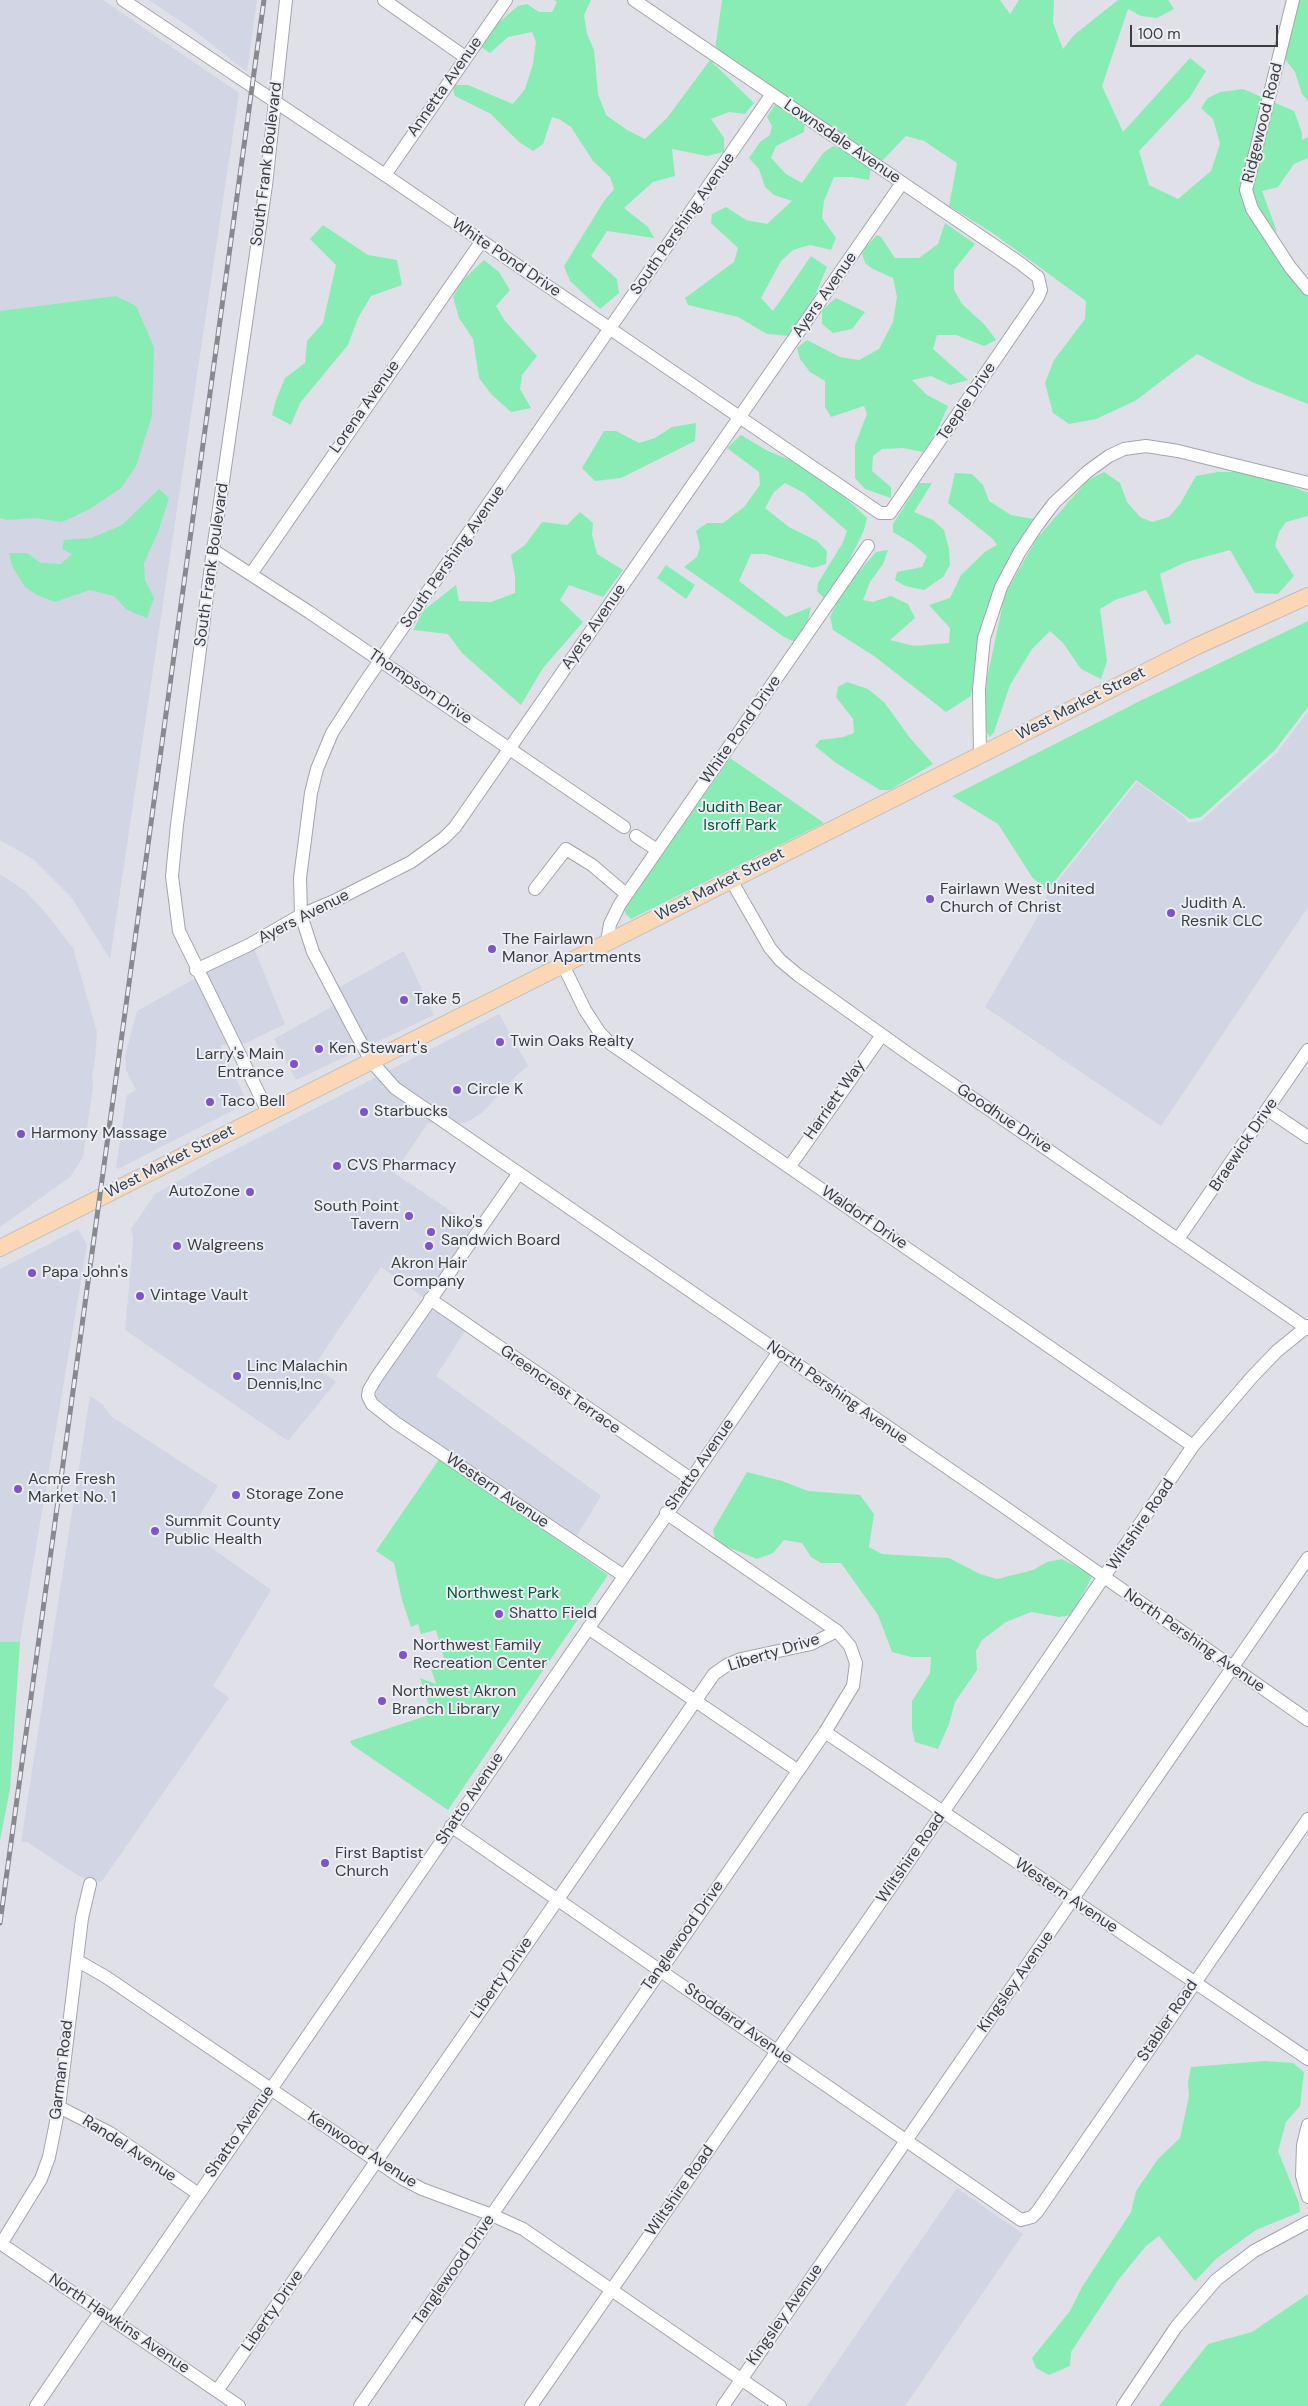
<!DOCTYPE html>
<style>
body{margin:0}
#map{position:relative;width:1308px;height:2406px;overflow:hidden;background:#dfe0e8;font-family:"DM Sans",sans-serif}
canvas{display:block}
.scale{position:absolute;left:1130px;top:25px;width:148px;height:22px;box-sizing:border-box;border:2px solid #3c3d3f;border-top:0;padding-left:6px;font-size:15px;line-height:18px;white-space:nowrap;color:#3c3d3f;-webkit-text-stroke:4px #eceef5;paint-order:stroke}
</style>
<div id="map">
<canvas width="1308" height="2406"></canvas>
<div class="scale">100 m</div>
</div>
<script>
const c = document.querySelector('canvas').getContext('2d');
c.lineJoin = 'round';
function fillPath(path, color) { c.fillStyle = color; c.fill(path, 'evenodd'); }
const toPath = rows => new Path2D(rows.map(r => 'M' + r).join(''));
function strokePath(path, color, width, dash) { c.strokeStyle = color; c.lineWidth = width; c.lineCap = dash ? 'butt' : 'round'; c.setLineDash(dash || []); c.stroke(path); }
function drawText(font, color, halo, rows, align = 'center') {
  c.font = font + ' "DM Sans",sans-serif'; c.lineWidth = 4; c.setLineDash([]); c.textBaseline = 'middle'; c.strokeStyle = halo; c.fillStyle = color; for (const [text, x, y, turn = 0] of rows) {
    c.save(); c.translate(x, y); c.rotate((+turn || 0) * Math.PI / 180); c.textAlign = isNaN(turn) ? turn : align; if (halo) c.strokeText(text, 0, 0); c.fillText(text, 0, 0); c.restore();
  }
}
const built = toPath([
 [0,0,103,0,239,93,110,959,72,898,33,859,0,840],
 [149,0,257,0,247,72,191,28],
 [1308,711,1308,907,1161,1126,985,1007,1036,920,1048,893,1137,782,1183,816,1188,823,1201,821,1277,753],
 [0,874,24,890,45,912,73,948,97,1032,95,1060,92,1076,93,1087,83,1157,70,1177,0,1227],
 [253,946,285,1024,246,1043,220,1045,246,1100,245,1104,118,1169,116,1167,127,1095,136,1090,126,1070,125,1056,137,1011],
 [404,951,434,1015,296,1080,274,1039,335,1005,329,993],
 [499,1014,528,1066,516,1076,482,1113,465,1123,428,1123,394,1173,451,1211,474,1229,424,1298,381,1267,314,1366,336,1382,288,1441,125,1330,132,1255,133,1237,131,1229,155,1194,213,1161],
 [78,1229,87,1245,20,1642,0,1642,0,1269],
 [431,1311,442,1313,465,1331,436,1376,601,1496,576,1537,409,1425,378,1400,376,1396,378,1387],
 [90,1396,102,1404,112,1417,218,1486,189,1532,271,1590,213,1686,229,1698,102,1881,98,1882,79,1876,27,1842,21,1842],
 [957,2188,1023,2234,905,2406,807,2406]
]);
const green = toPath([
 [554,0,591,0,584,15,587,34,594,50,598,94,606,115,627,130,645,139,667,118,710,60,754,103,745,114,729,112,711,119,724,138,724,152,707,156,672,149,675,176,653,182,624,208,648,227,654,238,607,231,591,256,617,279,619,293,600,309,570,281,564,266,604,201,614,189,610,177,593,161,571,127,559,119,552,117,543,144,533,151,519,142,491,114,455,96,452,85,468,85,513,104,525,89,533,64,536,42,532,32,508,37,490,53,481,47,498,23,518,6,527,4,539,12,552,12,557,2],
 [722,0,1000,0,1010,14,1019,0,1054,0,1053,23,1063,49,1074,35,1118,0,1168,0,1174,9,1157,18,1141,16,1128,9,1102,86,1123,132,1190,58,1206,71,1190,97,1139,151,1149,185,1178,199,1211,171,1220,144,1213,119,1201,108,1208,98,1220,92,1243,89,1294,111,1302,133,1302,140,1308,137,1308,158,1294,164,1278,187,1262,191,1276,229,1277,252,1308,293,1308,404,1252,382,1197,354,1135,401,1096,419,1069,424,1053,413,1045,383,1054,360,1085,319,1086,301,994,234,949,206,957,163,924,141,906,136,881,162,715,50],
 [1299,0,1308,0,1308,101,1302,94,1295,72,1285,59],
 [776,103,805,123,804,132,776,146,771,158,786,174,802,183,823,153,833,146,859,157,871,167,869,180,852,177,834,177,824,201,822,218,836,238,831,250,810,245,793,250,781,261,761,298,773,311,811,256,827,267,813,300,790,336,767,334,738,317,688,305,685,298,734,262,738,248,711,223,712,214,726,207,746,220,767,224,792,201,774,195,765,187,759,169,749,158,760,142,770,135,772,126,767,117],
 [945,223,975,244,954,270,954,290,962,304,985,325,996,340,984,346,956,335,937,335,933,349,968,380,950,385,931,376,912,380,927,395,948,406,937,431,923,452,903,448,882,449,873,456,872,471,891,487,891,498,865,489,855,478,855,445,867,414,864,406,831,417,825,407,825,381,810,372,800,359,797,348,807,340,840,357,859,360,879,349,893,322,897,297,893,278,873,269,865,263,862,254,865,248,877,235,881,237,895,258,919,258,938,244],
 [323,225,368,255,397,260,402,285,371,296,358,318,348,345,300,403,291,425,272,415,276,400,285,378,305,363,307,341,323,323,336,265,310,239],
 [484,260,499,272,510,290,496,306,505,321,537,356,522,375,520,389,531,408,511,412,491,394,479,378,473,339,459,318,453,297,462,281],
 [116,296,136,306,154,347,152,416,136,466,121,488,88,510,62,522,35,518,7,520,0,518,0,311],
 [836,298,865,312,852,329,833,333,822,324,822,310],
 [696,423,695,441,621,478,595,481,582,468,604,431,616,431,639,443,655,438,672,427],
 [741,435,768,451,790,460,810,471,835,488,867,518,864,530,848,563,833,588,824,598,817,591,818,583,842,544,847,531,804,493,785,483,774,492,765,508,789,527,817,541,827,551,826,564,813,568,765,554,751,554,739,581,786,617,811,607,807,624,795,642,784,637,684,567,697,557,700,547,696,531,707,523,723,523,744,507,760,485,759,472,727,448],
 [1104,472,1120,483,1127,502,1140,517,1152,522,1169,517,1180,504,1196,476,1218,472,1237,472,1279,481,1308,493,1308,516,1286,522,1279,532,1275,546,1294,576,1278,594,1255,593,1230,550,1186,562,1160,574,1171,623,1165,625,1146,590,1115,600,1100,609,1107,661,1101,679,1081,669,1063,643,1050,631,1032,649,1010,685,994,732,990,737,984,729,987,678,1005,594,1037,538,1088,480],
 [955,473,972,474,983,485,989,501,1011,515,1034,519,1038,515,994,595,980,629,971,696,946,712,874,656,833,630,830,617,842,591,876,552,888,550,883,564,870,582,863,600,873,602,891,596,908,604,915,618,890,640,914,646,949,643,950,628,929,605,950,598,961,575,986,551,997,545,993,539,948,503],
 [919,483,932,483,914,512,933,520,944,530,949,549,950,565,943,577,924,590,905,586,895,580,897,572,922,567,927,556,913,544,893,532,893,524],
 [159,489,169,498,158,532,144,563,145,580,154,598,147,618,127,610,114,596,90,590,55,602,37,595,25,587,12,566,9,553,27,553,41,563,61,564,72,554,62,549,64,540,91,538,122,525],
 [580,512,593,523,592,535,597,554,623,570,603,597,569,585,560,600,583,622,543,668,521,705,462,653,448,634,413,630,424,610,456,585,459,601,491,602,515,593,515,576,511,555,525,545,542,522,567,525],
 [666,565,695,585,686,599,657,578],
 [1308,621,1308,707,1275,750,1201,817,1190,819,1136,780,1047,891,1032,877,998,824,952,796,1142,700],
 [847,682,868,689,884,702,910,738,933,764,890,790,880,790,836,763,815,746,820,740,843,737,854,733,853,719,836,697,838,687],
 [730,758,824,823,631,919,625,913,625,908],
 [440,1458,608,1575,448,1810,352,1745,350,1741,432,1714,420,1678,436,1684,431,1669,446,1665,436,1630,421,1634,418,1624,411,1627,402,1600,394,1563,376,1551],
 [747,1472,782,1481,808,1491,860,1495,874,1514,869,1547,882,1554,949,1558,980,1574,997,1579,1033,1570,1047,1562,1062,1559,1093,1575,1072,1615,1059,1617,1031,1612,1006,1622,982,1640,976,1651,977,1670,955,1702,949,1724,938,1749,915,1742,912,1729,912,1701,930,1673,931,1657,911,1657,892,1652,878,1615,841,1563,821,1563,811,1557,802,1543,784,1540,773,1553,757,1559,716,1542,713,1530],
 [0,1642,20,1642,10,1789,0,1840],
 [1265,2061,1293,2063,1304,2072,1300,2106,1286,2122,1278,2151,1299,2203,1300,2212,1256,2230,1217,2258,1195,2281,1159,2236,1146,2246,1119,2279,1071,2352,1070,2366,1049,2375,1036,2368,1032,2358,1070,2311,1082,2287,1131,2212,1136,2191,1158,2159,1180,2138,1189,2096,1188,2082,1191,2067],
 [1308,2294,1308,2406,1159,2406,1208,2344,1252,2332]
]);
const minor = toPath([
 [123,0,385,175,880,513,890,513,1038,297,1041,290,1038,277,1020,263,634,0],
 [384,0,465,57],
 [1293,0,1246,190,1252,209,1290,267,1308,289],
 [772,94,361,688,332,733,317,769,311,793,300,878,301,915,313,952,353,1028,371,1061,395,1088,1003,1506,1308,1720],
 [385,175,506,0],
 [213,550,309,612,624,827],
 [251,574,481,242],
 [980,754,979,689,984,638,1001,587,1019,553,1036,527,1054,503,1087,472,1109,456,1124,449,1146,446,1178,451,1308,483],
 [636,836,657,850],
 [731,880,770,948,780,960,798,975,910,1055,1308,1329],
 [535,889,566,849,592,865,626,894],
 [607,942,610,924,620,904,868,546],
 [563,965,585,1010,600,1033,611,1044,1193,1446],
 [196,970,249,945,301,915,334,901,411,862,444,838,455,827,902,183],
 [1268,1110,1308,1137],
 [268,1112,179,931,172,876,177,825,213,550,266,185,286,0],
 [790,1166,882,1035],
 [519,1173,376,1378,369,1390,368,1396,372,1404,396,1423,624,1576],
 [1178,1239,1308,1050],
 [430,1299,691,1479],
 [588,1628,797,1770],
 [825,1732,1308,2059],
 [451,1826,1021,2220,1032,2217,1037,2212,1308,1819],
 [78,1961,106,1977,403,2179,422,2189,492,2215,523,2229,780,2406],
 [59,2107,110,2133,197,2193],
 [1308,2125,1303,2145,1302,2176,1308,2197],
 [0,2243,239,2406],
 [1,2244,41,2179,49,2157,59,2107,82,1918,90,1884],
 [112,2320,778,1353],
 [217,2391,714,1674,727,1665,741,1659,811,1644,837,1631],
 [36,2406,100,2312],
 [360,2406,825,1732,853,1686,856,1663,850,1646,837,1631,666,1513],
 [531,2406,977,1763,1193,1446,1252,1377,1277,1351,1308,1326],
 [723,2406,1308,1558],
 [1123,2406,1176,2327,1216,2280,1254,2251,1308,2222]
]);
const major = toPath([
 [0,1248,1195,647,1308,596]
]);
const rail = toPath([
 [0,1923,264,0]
]);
const markers = [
 [930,899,5,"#7e54cd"],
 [1171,913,5,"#7e54cd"],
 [492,949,5,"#7e54cd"],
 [404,1000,5,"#7e54cd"],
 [500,1042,5,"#7e54cd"],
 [319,1049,5,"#7e54cd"],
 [294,1064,5,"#7e54cd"],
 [457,1090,5,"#7e54cd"],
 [210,1102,5,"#7e54cd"],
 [364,1112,5,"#7e54cd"],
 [21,1134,5,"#7e54cd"],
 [337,1166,5,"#7e54cd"],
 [250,1192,5,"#7e54cd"],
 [409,1216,5,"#7e54cd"],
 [431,1232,5,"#7e54cd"],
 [177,1246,5,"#7e54cd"],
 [429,1246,5,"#7e54cd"],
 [32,1273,5,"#7e54cd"],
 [140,1296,5,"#7e54cd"],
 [237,1376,5,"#7e54cd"],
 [18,1489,5,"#7e54cd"],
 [236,1495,5,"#7e54cd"],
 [155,1531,5,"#7e54cd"],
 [499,1614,5,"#7e54cd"],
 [403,1655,5,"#7e54cd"],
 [382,1701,5,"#7e54cd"],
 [325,1863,5,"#7e54cd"]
];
const streetNames = [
 ["Annetta Avenue",445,87,-55],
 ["Ridgewood Road",1263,123,-76],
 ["Lownsdale Avenue",842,142,34],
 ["South Frank Boulevard",267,164,-83],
 ["South Pershing Avenue",683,224,-55],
 ["White Pond Drive",506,258,34],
 ["Ayers Avenue",825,295,-55],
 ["Teeple Drive",967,402,-56],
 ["Lorena Avenue",365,407,-55],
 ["South Pershing Avenue",453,557,-55],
 ["South Frank Boulevard",212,565,-82],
 ["Ayers Avenue",594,627,-55],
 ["Thompson Drive",420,687,34],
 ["West Market Street",1081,704,-27],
 ["White Pond Drive",741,730,-55],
 ["West Market Street",720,885,-27],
 ["Ayers Avenue",304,917,-27],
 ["Harriett Way",835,1100,-55],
 ["Goodhue Drive",1004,1119,34],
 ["Braewick Drive",1244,1145,-56],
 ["West Market Street",170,1162,-27],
 ["Waldorf Drive",864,1218,34],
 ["Greencrest Terrace",560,1390,35],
 ["North Pershing Avenue",837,1393,35],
 ["Shatto Avenue",700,1465,-55],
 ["Western Avenue",497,1491,34],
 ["Wiltshire Road",1141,1525,-56],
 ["North Pershing Avenue",1194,1641,35],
 ["Liberty Drive",774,1653,-17],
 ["Shatto Avenue",470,1799,-56],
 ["Wiltshire Road",911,1858,-55],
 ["Western Avenue",1066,1896,34],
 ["Tanglewood Drive",683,1936,-55],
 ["Liberty Drive",502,1978,-55],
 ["Kingsley Avenue",1016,1982,-55],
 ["Stabler Road",1168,2021,-56],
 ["Stoddard Avenue",738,2024,35],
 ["Garman Road",62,2070,-83],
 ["Shatto Avenue",240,2132,-55],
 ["Randel Avenue",129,2149,33],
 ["Kenwood Avenue",362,2150,33],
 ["Wiltshire Road",680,2191,-55],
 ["Tanglewood Drive",454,2270,-55],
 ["Liberty Drive",273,2311,-55],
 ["Kingsley Avenue",785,2315,-55],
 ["North Hawkins Avenue",119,2324,34]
];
const parkNames = [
 ["Judith Bear",740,808],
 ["Isroff Park",740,826],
 ["Northwest Park",503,1594]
];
const poiNames = [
 ["Fairlawn West United",940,890],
 ["Church of Christ",940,908],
 ["Judith A.",1181,904],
 ["Resnik CLC",1181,922],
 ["The Fairlawn",502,940],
 ["Manor Apartments",502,958],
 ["Take 5",414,1000],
 ["Twin Oaks Realty",510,1042],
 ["Ken Stewart's",329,1049],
 ["Larry's Main",284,1055,"right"],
 ["Entrance",284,1073,"right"],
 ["Circle K",467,1090],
 ["Taco Bell",220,1102],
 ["Starbucks",374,1112],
 ["Harmony Massage",31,1134],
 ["CVS Pharmacy",347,1166],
 ["AutoZone",240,1192,"right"],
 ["South Point",399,1207,"right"],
 ["Tavern",399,1225,"right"],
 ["Niko's",441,1223],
 ["Sandwich Board",441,1241],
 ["Walgreens",187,1246],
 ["Akron Hair",429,1264,"center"],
 ["Company",429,1282,"center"],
 ["Papa John's",42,1273],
 ["Vintage Vault",150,1296],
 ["Linc Malachin",247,1367],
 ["Dennis,Inc",247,1385],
 ["Acme Fresh",28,1480],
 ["Market No. 1",28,1498],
 ["Storage Zone",246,1495],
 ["Summit County",165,1522],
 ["Public Health",165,1540],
 ["Shatto Field",509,1614],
 ["Northwest Family",413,1646],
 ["Recreation Center",413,1664],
 ["Northwest Akron",392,1692],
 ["Branch Library",392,1710],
 ["First Baptist",335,1854],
 ["Church",335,1872]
];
fillPath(built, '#d2d5e4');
fillPath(green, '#8aecb5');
strokePath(minor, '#a4a5ac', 14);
strokePath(major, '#bdbdbe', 18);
strokePath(minor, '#fff', 12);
strokePath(major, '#fbd7b5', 16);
strokePath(rail, '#88898d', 5);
strokePath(rail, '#eceef5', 3, [9]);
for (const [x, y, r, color] of markers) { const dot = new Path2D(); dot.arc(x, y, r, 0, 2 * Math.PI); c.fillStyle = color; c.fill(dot); strokePath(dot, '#eceef5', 2); }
drawText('16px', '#3c3d3f', '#eceef5', streetNames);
drawText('16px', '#005935', '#eceef5', parkNames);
drawText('16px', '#3c3d3f', '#eceef5', poiNames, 'left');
</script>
